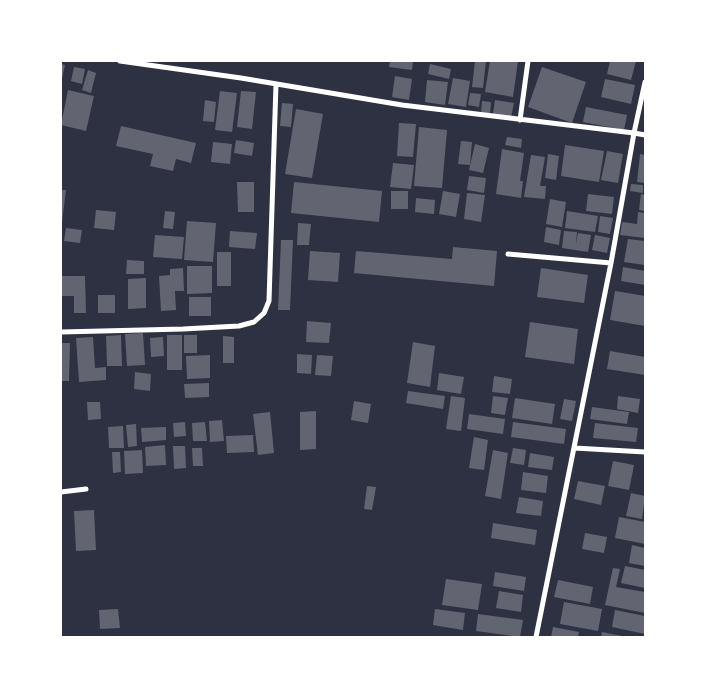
<!DOCTYPE html>
<style>
body{margin:0}
#map{position:relative;width:706px;height:698px;overflow:hidden;background:#2d3142;font-family:Quicksand,sans-serif}
canvas{display:block}
.frame{position:absolute;inset:0;border:62px solid #fff;pointer-events:none}
</style>
<div id="map">
<canvas width="706" height="698"></canvas>
<div class="frame"></div>
</div>
<script>
const c = document.querySelector('canvas').getContext('2d');
c.lineJoin = 'round';
function fillPath(path, color) { c.fillStyle = color; c.fill(path, 'evenodd'); }
const toPath = rows => new Path2D(rows.map(r => 'M' + r).join(''));
function strokePath(path, color, width, dash) { c.strokeStyle = color; c.lineWidth = width; c.lineCap = dash ? 'butt' : 'round'; c.setLineDash(dash || []); c.stroke(path); }
const building = toPath([
 [390,61,413,61,412,70,389,67],
 [475,61,486,61,483,88,472,87],
 [490,61,518,61,513,97,485,92],
 [610,61,636,61,631,80,607,74],
 [61,64,65,65,62,79,61,79],
 [430,64,451,69,449,79,428,74],
 [74,67,85,69,82,84,71,81],
 [542,67,586,82,572,123,528,107],
 [88,70,96,73,91,93,82,90],
 [395,76,412,79,409,100,392,97],
 [453,78,470,81,466,107,448,104],
 [605,79,635,85,631,104,601,97],
 [427,80,448,82,445,105,425,102],
 [68,90,94,96,86,131,61,125],
 [220,91,237,93,232,132,215,130],
 [241,91,256,92,252,129,237,127],
 [470,93,481,94,479,107,468,105],
 [205,100,216,102,214,122,203,121],
 [495,100,514,103,511,117,493,114],
 [482,101,491,102,490,113,481,113],
 [282,103,293,104,291,127,280,126],
 [586,107,627,115,624,130,583,122],
 [296,109,323,114,312,178,285,174],
 [399,123,416,124,413,157,397,156],
 [121,126,196,143,191,163,176,159,173,171,150,166,153,154,116,146],
 [419,127,447,130,442,188,414,186],
 [507,137,522,139,521,148,505,145],
 [236,140,254,143,252,156,234,153],
 [461,141,472,142,470,165,458,164],
 [213,142,232,144,230,164,211,162],
 [475,144,489,148,483,173,469,170],
 [565,145,604,151,599,182,561,176],
 [502,149,524,153,520,181,523,181,521,198,496,194],
 [607,151,623,154,618,183,601,180],
 [548,154,559,156,556,180,545,178],
 [640,154,645,155,645,183,637,182],
 [531,155,545,157,540,186,546,186,545,199,524,197],
 [393,163,414,165,411,189,390,187],
 [469,176,486,178,484,193,467,190],
 [237,182,254,182,254,212,238,212],
 [294,182,382,191,379,222,291,213],
 [631,184,643,185,643,193,630,191],
 [61,190,66,190,62,222,61,222],
 [391,191,408,191,408,209,391,209],
 [443,191,460,194,456,217,439,214],
 [467,193,485,195,481,222,464,219],
 [588,194,614,197,612,214,586,211],
 [641,194,645,195,645,211,639,210],
 [416,198,435,200,434,214,415,212],
 [550,199,566,202,562,227,546,224],
 [96,210,116,212,114,230,94,228],
 [165,211,175,212,173,229,163,228],
 [567,211,598,216,595,232,565,228],
 [638,212,645,213,645,238,620,235,622,222,637,224],
 [600,216,613,218,610,234,598,232],
 [187,221,216,223,213,262,184,260],
 [298,223,311,224,309,245,297,245],
 [546,227,561,230,559,245,544,242],
 [66,228,82,230,80,243,64,241],
 [230,231,257,233,255,249,229,247],
 [564,231,577,232,576,244,578,233,591,235,588,252,562,248],
 [155,235,184,237,182,259,153,257],
 [595,235,610,238,607,253,592,250],
 [628,239,645,241,645,265,624,262],
 [281,240,293,240,290,310,278,310],
 [453,247,497,251,494,286,354,273,356,251,452,259],
 [310,251,340,253,338,282,308,280],
 [217,252,231,252,231,286,217,286],
 [127,260,144,261,144,274,126,274],
 [187,266,212,266,212,293,187,294],
 [623,267,645,271,645,285,621,281],
 [183,268,184,291,175,291,176,310,161,311,159,276,170,275,170,269],
 [541,268,588,275,584,303,537,297],
 [62,276,85,276,86,313,74,313,74,296,62,296],
 [146,278,146,308,128,309,128,279],
 [615,291,645,296,645,326,610,320],
 [98,295,115,295,115,313,98,313],
 [189,297,211,297,211,316,189,316],
 [307,321,331,323,329,343,306,342],
 [530,322,578,329,574,364,525,357],
 [143,333,145,365,127,366,125,334],
 [121,335,122,366,107,366,106,336],
 [167,335,182,335,182,370,167,370],
 [184,335,197,335,197,353,184,353],
 [223,336,234,337,234,363,223,363],
 [93,337,95,368,106,367,106,380,79,382,76,338],
 [163,337,164,356,151,357,150,338],
 [413,342,435,346,430,387,407,383],
 [61,343,70,343,69,381,61,381],
 [610,351,645,357,645,375,607,369],
 [297,354,312,355,311,374,297,373],
 [210,355,210,378,187,379,186,356],
 [317,355,333,356,331,376,315,375],
 [135,372,151,374,150,391,134,389],
 [439,373,464,377,461,394,437,390],
 [494,376,512,379,510,394,492,392],
 [209,383,209,397,185,398,184,384],
 [408,391,445,396,443,409,406,403],
 [451,396,465,398,461,431,446,429],
 [493,396,508,398,505,415,491,413],
 [618,396,640,399,638,413,617,409],
 [515,398,555,404,552,424,512,418],
 [564,399,576,401,572,421,560,419],
 [354,401,371,404,368,423,351,420],
 [87,402,100,402,101,419,88,420],
 [592,407,629,412,627,424,590,419],
 [316,411,316,449,300,450,300,412],
 [270,412,274,453,258,455,253,414],
 [469,414,505,419,503,434,467,429],
 [222,420,224,441,210,442,209,421],
 [185,422,186,436,174,437,173,423],
 [205,422,207,441,193,441,192,423],
 [513,422,566,429,564,444,511,437],
 [595,423,638,428,636,442,593,438],
 [136,424,137,446,128,447,126,425],
 [123,426,124,448,109,448,108,427],
 [166,427,166,440,142,442,141,428],
 [253,435,254,452,227,453,226,436],
 [474,437,488,440,484,470,469,468],
 [165,445,166,465,146,466,145,447],
 [173,446,185,446,186,468,174,469],
 [192,448,202,448,203,466,193,466],
 [513,448,526,450,524,465,510,463],
 [142,450,143,473,125,474,124,451],
 [493,450,508,453,501,499,485,496],
 [112,452,120,452,121,472,113,473],
 [530,453,554,457,552,470,528,467],
 [613,461,634,465,629,490,608,486],
 [523,472,548,476,546,493,521,490],
 [578,481,605,486,601,505,574,499],
 [367,486,376,487,372,510,364,509],
 [631,493,645,496,642,519,626,516],
 [519,497,543,501,541,516,516,513],
 [94,510,96,550,76,551,74,511],
 [619,517,645,522,645,544,615,538],
 [493,523,537,530,535,545,491,538],
 [585,533,607,537,604,553,582,549],
 [632,545,645,548,645,566,629,563],
 [625,566,645,570,645,588,621,583],
 [613,568,620,569,616,587,645,592,645,613,605,605],
 [495,572,526,577,524,591,493,586],
 [446,579,482,584,478,610,442,605],
 [558,580,593,587,590,604,554,597],
 [499,591,523,595,521,612,496,608],
 [564,602,602,609,598,631,560,624],
 [118,609,120,628,100,629,99,610],
 [435,609,465,613,463,630,433,625],
 [615,610,645,616,645,634,612,627],
 [478,614,523,620,520,637,476,631],
 [553,627,579,632,578,637,551,637],
 [602,632,622,636,621,637,601,637]
]);
const minor = toPath([
 [120,61,241,78,402,105,634,133,611,263,536,637],
 [645,82,634,133,645,135],
 [520,120,528,61],
 [508,254,611,263],
 [61,332,183,329,239,326,254,322,264,313,269,301,276,84],
 [574,448,645,452],
 [61,492,86,489]
]);
fillPath(building, '#626471');
strokePath(minor, '#fff', 5);
</script>
